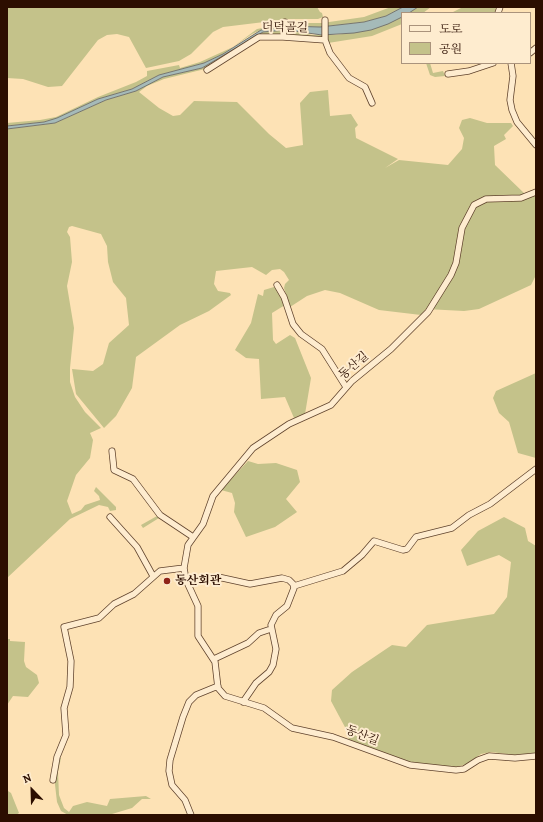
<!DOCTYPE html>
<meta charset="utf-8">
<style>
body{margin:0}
#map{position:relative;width:543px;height:822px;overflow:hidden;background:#fde2b5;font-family:Alegreya,"Noto Serif KR",serif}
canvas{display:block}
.frame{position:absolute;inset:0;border:8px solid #2c0e00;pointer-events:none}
.legend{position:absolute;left:401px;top:12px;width:130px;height:52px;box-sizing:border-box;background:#feeccf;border:1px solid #aa937c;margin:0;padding:5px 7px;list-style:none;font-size:12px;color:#2c0e00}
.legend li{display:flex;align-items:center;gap:8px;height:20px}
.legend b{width:20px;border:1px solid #aa937c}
.north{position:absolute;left:12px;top:770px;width:40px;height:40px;-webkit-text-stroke:3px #feeccf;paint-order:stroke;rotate:337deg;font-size:11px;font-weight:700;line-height:16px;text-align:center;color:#2c0e00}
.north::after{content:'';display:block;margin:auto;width:14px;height:18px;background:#2c0e00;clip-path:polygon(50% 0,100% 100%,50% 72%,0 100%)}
</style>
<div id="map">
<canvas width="543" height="822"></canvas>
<div class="frame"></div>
<ul class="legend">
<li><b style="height:5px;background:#feeccf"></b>도로</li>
<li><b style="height:11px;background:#c4c28a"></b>공원</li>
</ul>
<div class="north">N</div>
</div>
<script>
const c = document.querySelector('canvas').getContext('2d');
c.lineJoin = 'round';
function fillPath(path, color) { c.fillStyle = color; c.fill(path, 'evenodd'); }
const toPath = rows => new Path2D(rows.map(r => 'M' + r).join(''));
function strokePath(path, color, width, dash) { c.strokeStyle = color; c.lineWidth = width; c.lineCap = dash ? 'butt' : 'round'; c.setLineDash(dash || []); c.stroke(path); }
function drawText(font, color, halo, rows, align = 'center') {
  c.font = font + ' Alegreya,"Noto Serif KR",serif'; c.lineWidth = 4; c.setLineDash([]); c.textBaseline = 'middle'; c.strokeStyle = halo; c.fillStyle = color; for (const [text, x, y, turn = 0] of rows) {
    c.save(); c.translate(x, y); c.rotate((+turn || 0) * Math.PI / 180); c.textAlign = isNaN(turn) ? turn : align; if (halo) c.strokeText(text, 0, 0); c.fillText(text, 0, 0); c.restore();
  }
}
const green = toPath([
 [7,7,317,7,320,12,322,13,323,17,318,19,289,19,223,27,213,32,191,54,179,61,146,68,129,37,117,34,107,35,98,40,62,86,48,87,23,79,7,78],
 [391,7,403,7,386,16,364,22,320,27,287,26,263,29,252,34,223,54,204,63,159,75,132,89,98,99,57,118,44,122,7,126,7,123,40,120,56,117,98,97,136,82,147,76,147,71,179,65,180,68,200,62,233,47,257,29,290,23,322,23,364,17],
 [418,7,431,7,423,13,409,13],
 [463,7,496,7,495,13,451,13],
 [402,17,402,24,372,36,328,43,326,37,262,35,205,69,164,79,147,86,139,92,159,108,173,116,180,115,194,101,237,102,269,134,286,148,299,155,286,148,303,145,300,103,310,92,328,90,330,116,351,114,358,125,355,128,356,138,398,159,385,168,399,160,448,165,462,149,464,138,459,128,462,120,470,118,487,123,511,123,513,126,504,135,506,139,494,146,495,165,525,194,526,199,536,195,536,275,531,285,479,309,464,311,426,309,421,315,379,310,340,293,325,290,307,296,290,307,284,288,285,284,289,280,284,272,280,269,272,270,266,275,252,267,216,271,214,284,218,291,230,293,231,295,209,311,180,325,136,357,132,388,116,416,104,428,76,394,72,369,93,371,103,364,109,343,129,325,126,298,113,282,108,262,107,246,101,234,72,226,69,227,67,232,70,237,72,262,67,286,74,328,70,368,70,382,75,397,85,412,101,428,90,433,93,440,90,458,76,475,67,501,72,514,81,510,85,505,100,500,99,496,94,491,96,487,116,507,116,510,110,511,108,507,99,505,70,519,7,578,7,129,55,123,106,100,136,91,163,77,202,68,263,32,286,30,312,35,335,35,371,30],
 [426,63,430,63,433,73,443,71,445,76,435,77,430,75],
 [274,287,281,293,285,305,272,313,273,340,276,344,290,335,295,338,311,378,305,414,294,418,285,397,261,399,259,359,246,358,235,350,251,323,258,294,263,296,264,290],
 [536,373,536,458,518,453,509,422,499,413,493,398,496,391],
 [248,461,258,464,276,463,297,470,300,482,286,499,297,512,275,527,246,537,234,512,235,503,232,493,221,490],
 [157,516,159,518,143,528,141,525],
 [504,517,525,528,528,541,536,546,536,753,515,755,491,752,481,754,467,764,456,767,410,763,349,740,346,729,331,701,332,690,352,672,392,645,406,647,427,625,494,614,507,597,511,562,499,555,467,566,461,550,478,531],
 [7,639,10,639,10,641,25,642,24,661,26,667,37,675,39,683,28,697,13,696,7,705],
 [58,758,61,758,58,772,59,795,64,808,69,812,73,806,87,802,107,806,110,799,146,796,151,799,142,799,132,808,112,814,68,815,61,811,57,802,54,776],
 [7,781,8,791,11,793,19,813,16,815,7,815]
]);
const water = toPath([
 [403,7,418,7,409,13,402,13,402,17,388,24,371,30,354,33,322,35,286,30,263,32,202,68,163,77,136,91,106,100,55,123,7,129,7,126,44,122,57,118,98,99,132,89,159,75,204,63,223,54,261,30,287,26,320,27,364,22,386,16,403,7]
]);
const street = toPath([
 [498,13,500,7],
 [325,20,325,40,330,53,349,78,365,87,372,103],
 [283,37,285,22],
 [530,53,536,48],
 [511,63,513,76,510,100,512,110,517,122,536,145],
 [207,70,259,37,283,37,325,40],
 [448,74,469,71,493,63],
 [536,192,521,198,486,199,474,205,462,228,456,263,451,275,428,312,391,349,352,381,331,405,289,424,253,448,213,496,203,524,188,545,184,568,186,580,198,606,198,636,215,662,218,688,225,696,264,708,292,728,333,737,410,765,456,770,464,769,478,760,489,756,515,758,536,756],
 [277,285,284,297,293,324,301,334,322,349,346,387],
 [112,451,114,470,133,479,160,515,193,537],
 [110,517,137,547,153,576],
 [186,580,218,577,250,584,282,578,289,580,293,584,294,588,287,606,276,615,271,625,276,649,273,665,269,672,256,683,243,702],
 [294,586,343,571,362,555,374,541,403,550,407,549,416,537,452,528,469,515,490,504,536,469],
 [214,659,248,643,259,633,271,629],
 [53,780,57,757,66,735,64,708,70,687,71,661,64,627,99,618,114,604,134,594,160,571,184,568],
 [191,815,185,800,172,785,169,771,170,760,183,717,189,702,196,695,218,686]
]);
const markers = [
 [167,581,4,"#8f2418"]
];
const streetNames = [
 ["더덕골길",285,28,1],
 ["동산길",354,366,-41],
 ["동산길",362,736,21]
];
const poiNames = [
 ["동산회관",175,581]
];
fillPath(green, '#c4c28a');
fillPath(water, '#a5bab9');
strokePath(water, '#75756f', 1);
strokePath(street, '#60432d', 7);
strokePath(street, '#feeccf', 5.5);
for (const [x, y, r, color] of markers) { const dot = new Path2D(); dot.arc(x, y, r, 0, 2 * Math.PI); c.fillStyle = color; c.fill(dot); strokePath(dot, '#feeccf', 1.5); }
drawText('12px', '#2c0e00', '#feeccf', streetNames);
drawText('bold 12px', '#2c0e00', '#feeccf', poiNames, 'left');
</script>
